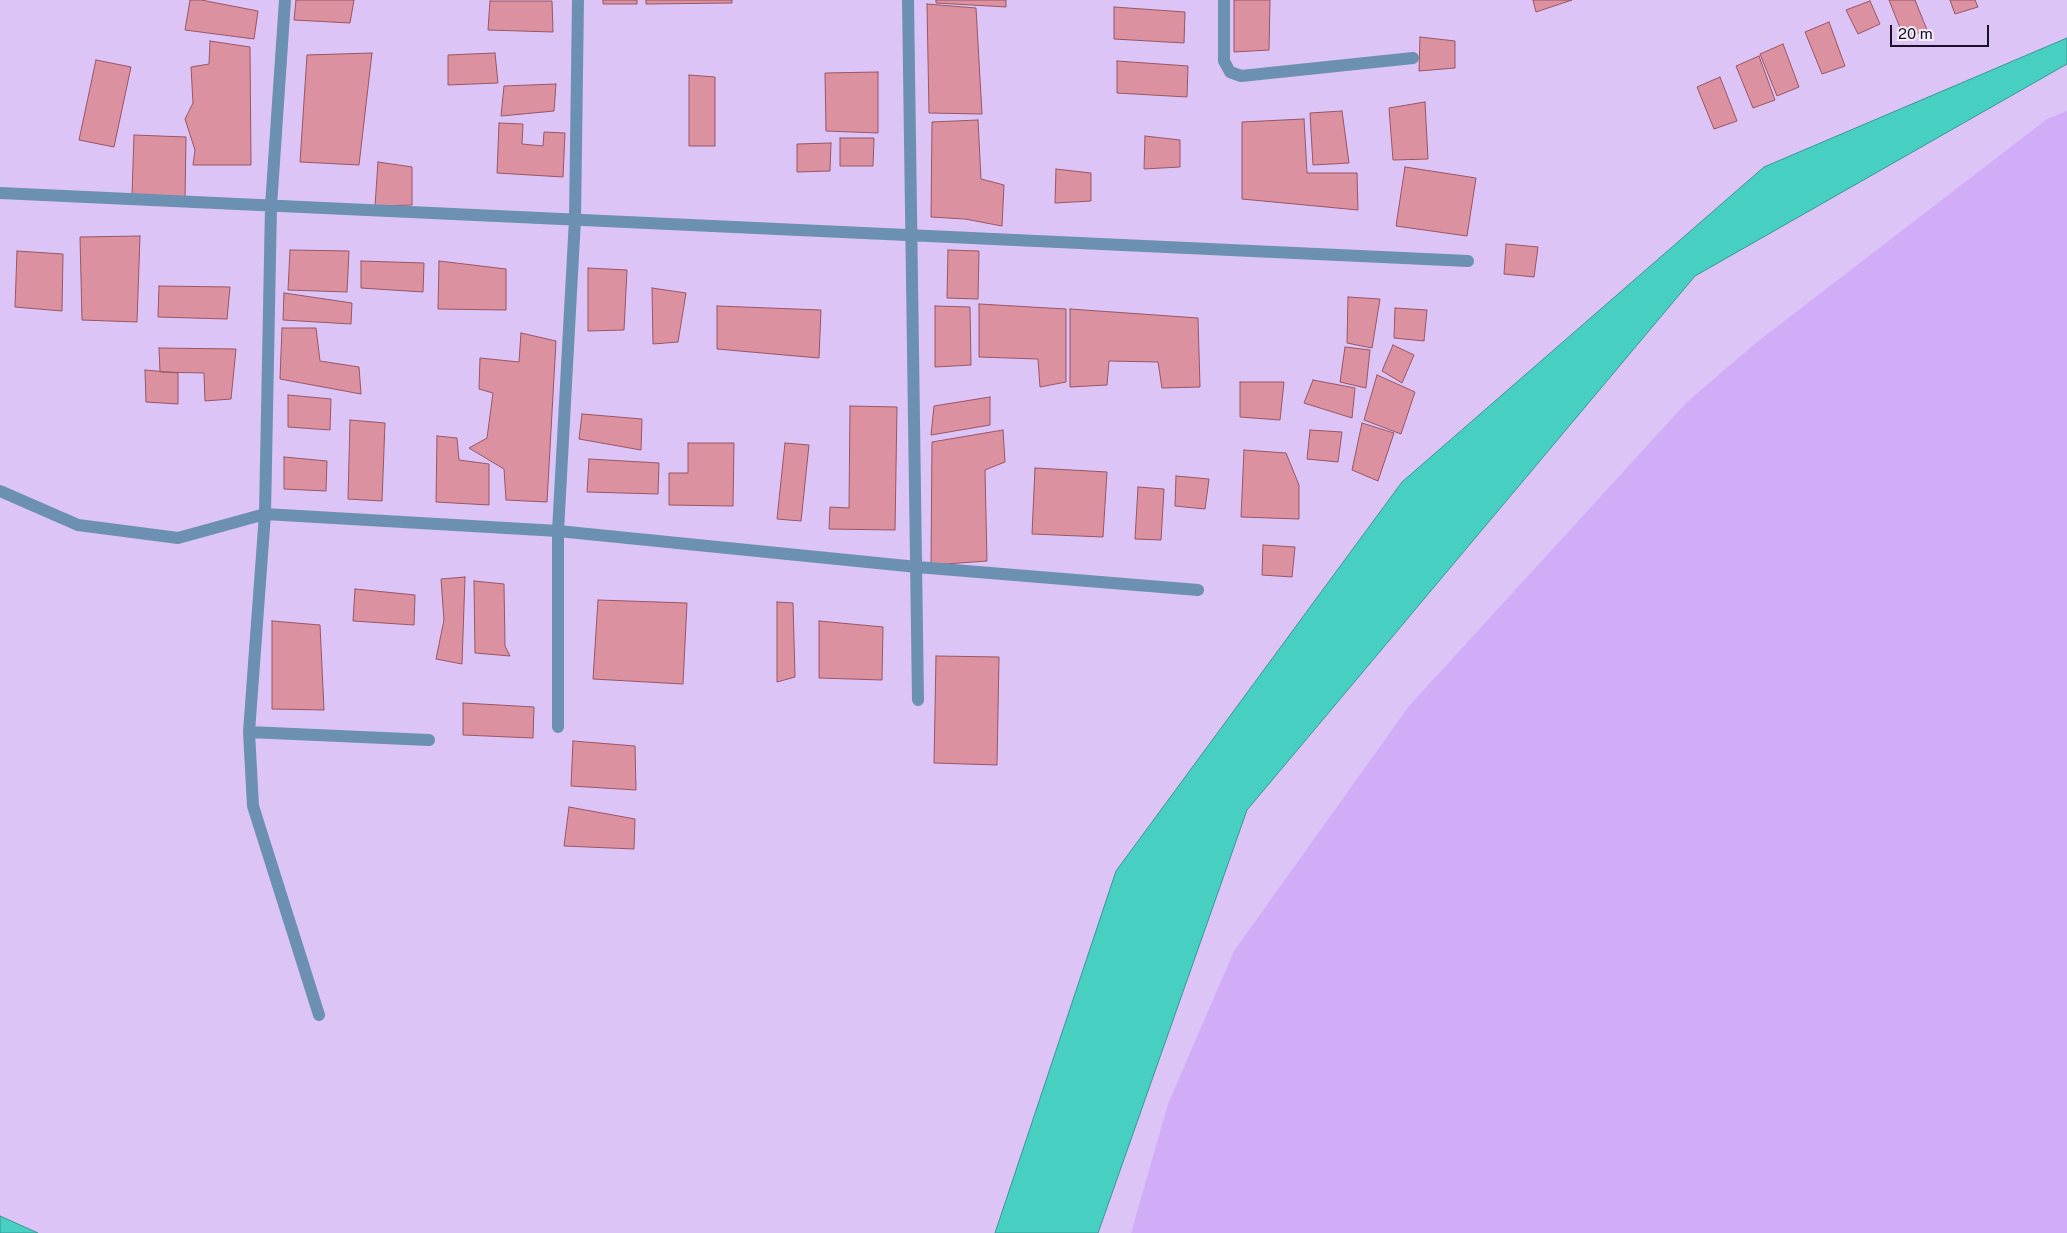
<!DOCTYPE html>
<style>
body{margin:0}
#map{position:relative;width:2067px;height:1233px;overflow:hidden;background:#dcc4f6;font-family:"Public Sans",sans-serif}
canvas{display:block}
.scale{position:absolute;left:1890px;top:25px;width:99px;height:22px;box-sizing:border-box;border:2px solid #1b1026;border-top:0;padding-left:6px;font-size:15px;line-height:18px;white-space:nowrap;color:#1b1026;-webkit-text-stroke:4px #f4eefb;paint-order:stroke}
</style>
<div id="map">
<canvas width="2067" height="1233"></canvas>
<div class="scale">20 m</div>
</div>
<script>
const c = document.querySelector('canvas').getContext('2d');
c.lineJoin = 'round';
function fillPath(path, color) { c.fillStyle = color; c.fill(path, 'evenodd'); }
const toPath = rows => new Path2D(rows.map(r => 'M' + r).join(''));
function strokePath(path, color, width, dash) { c.strokeStyle = color; c.lineWidth = width; c.lineCap = dash ? 'butt' : 'round'; c.setLineDash(dash || []); c.stroke(path); }
const green = toPath([
 [2067,111,2067,1233,1131,1233,1168,1104,1234,951,1409,706,1687,402,1757,342,2047,119]
]);
const water = toPath([
 [2067,38,2067,64,1695,276,1247,810,1098,1233,995,1233,1116,871,1402,482,1764,167,2067,38],
 [0,1216,38,1233,0,1233,0,1216]
]);
const building = toPath([
 [190,0,201,0,258,11,254,39,185,30,190,0],
 [296,0,354,0,350,23,294,20,296,0],
 [603,0,637,0,637,4,603,4,603,0],
 [646,0,732,0,732,3,646,4,646,0],
 [936,0,1006,0,1006,7,936,3,936,0],
 [1234,0,1270,0,1269,50,1234,52,1234,0],
 [1533,0,1572,0,1536,12,1533,0],
 [1889,0,1915,0,1927,30,1904,38,1889,0],
 [1950,0,1975,0,1978,7,1955,14,1950,0],
 [490,1,552,1,553,32,488,30,490,1],
 [1870,1,1880,24,1858,34,1846,10,1870,1],
 [927,4,976,8,982,114,929,113,927,4],
 [1114,7,1185,12,1184,43,1114,39,1114,7],
 [1829,22,1845,66,1822,74,1805,32,1829,22],
 [1420,37,1455,41,1455,68,1419,71,1420,37],
 [210,41,250,47,251,165,193,165,195,150,185,119,193,103,191,67,209,64,210,41],
 [1783,44,1799,87,1777,96,1760,54,1783,44],
 [372,53,359,165,300,162,307,55,372,53],
 [495,53,498,83,448,85,448,55,495,53],
 [1759,56,1775,100,1753,108,1736,66,1759,56],
 [96,60,131,67,114,147,79,140,96,60],
 [1117,61,1188,66,1187,97,1117,93,1117,61],
 [878,72,878,133,826,131,825,73,878,72],
 [689,75,715,77,715,146,689,146,689,75],
 [1720,77,1737,121,1714,129,1697,87,1720,77],
 [556,84,554,111,501,116,504,86,556,84],
 [1425,102,1428,159,1393,160,1389,108,1425,102],
 [1342,111,1349,163,1313,165,1310,113,1342,111],
 [1304,119,1307,173,1357,173,1358,210,1242,199,1242,122,1304,119],
 [978,120,981,179,1004,185,1002,226,965,219,931,217,932,122,978,120],
 [499,123,523,124,522,144,543,146,544,132,565,133,563,177,497,173,499,123],
 [134,135,186,137,185,199,132,195,134,135],
 [1145,136,1180,140,1180,167,1144,169,1145,136],
 [840,138,874,138,873,166,840,166,840,138],
 [831,143,830,171,797,172,797,144,831,143],
 [378,162,412,167,412,205,375,206,378,162],
 [1405,167,1476,178,1467,236,1396,226,1405,167],
 [1056,169,1091,173,1091,201,1055,203,1056,169],
 [140,236,137,322,82,320,80,237,140,236],
 [1506,244,1538,247,1534,277,1504,274,1506,244],
 [290,250,349,251,347,292,288,290,290,250],
 [948,250,979,251,978,299,947,298,948,250],
 [17,251,63,254,62,311,15,307,17,251],
 [361,261,424,263,423,292,361,288,361,261],
 [439,261,506,269,506,310,438,309,439,261],
 [588,268,627,270,624,330,588,331,588,268],
 [159,286,230,287,227,319,158,317,159,286],
 [652,288,686,293,678,342,653,344,652,288],
 [284,293,352,303,351,324,283,320,284,293],
 [1348,297,1380,299,1372,348,1347,343,1348,297],
 [979,304,1066,309,1066,382,1040,387,1038,359,979,357,979,304],
 [717,306,821,310,819,358,717,349,717,306],
 [935,306,970,307,971,365,935,367,935,306],
 [1395,308,1427,310,1424,341,1394,338,1395,308],
 [1070,309,1198,318,1200,387,1162,388,1158,362,1109,361,1107,385,1070,387,1070,309],
 [282,328,316,328,320,361,359,367,361,394,280,379,282,328],
 [521,333,556,341,547,502,506,500,504,469,469,448,487,438,493,393,479,389,480,358,519,362,521,333],
 [1393,345,1414,355,1402,383,1382,371,1393,345],
 [1345,347,1370,350,1366,388,1340,382,1345,347],
 [159,348,236,349,231,399,205,401,204,373,160,372,159,348],
 [145,370,178,373,178,404,146,402,145,370],
 [1377,375,1415,392,1401,434,1364,420,1377,375],
 [1313,380,1355,388,1352,418,1304,403,1313,380],
 [1240,382,1284,382,1280,420,1240,417,1240,382],
 [288,395,331,399,330,430,288,427,288,395],
 [990,397,990,425,931,435,934,406,990,397],
 [850,406,897,407,895,530,829,529,830,507,849,508,850,406],
 [582,414,642,419,641,450,579,439,582,414],
 [350,420,385,423,382,501,348,499,350,420],
 [1362,423,1394,433,1378,481,1352,470,1362,423],
 [1003,430,1005,462,985,470,987,561,931,565,932,442,1003,430],
 [1310,430,1342,432,1338,462,1307,459,1310,430],
 [437,436,457,438,459,460,489,464,489,505,436,502,437,436],
 [688,443,734,443,733,506,669,505,669,473,688,473,688,443],
 [785,443,809,445,801,521,777,519,785,443],
 [1244,450,1286,453,1299,485,1299,519,1241,517,1244,450],
 [284,457,327,461,326,491,284,489,284,457],
 [589,459,659,463,658,494,587,492,589,459],
 [1035,468,1107,472,1103,537,1032,534,1035,468],
 [1176,476,1209,479,1205,509,1175,506,1176,476],
 [1138,487,1164,489,1161,540,1135,539,1138,487],
 [1263,545,1295,547,1292,577,1262,575,1263,545],
 [465,577,462,664,436,659,444,620,441,579,465,577],
 [474,581,504,584,505,646,510,656,475,653,474,581],
 [355,589,415,595,414,625,353,621,355,589],
 [598,600,687,603,683,684,593,679,598,600],
 [777,602,793,603,795,677,777,682,777,602],
 [272,621,320,625,324,710,272,709,272,621],
 [819,621,883,627,882,680,819,678,819,621],
 [936,656,999,657,997,765,934,763,936,656],
 [463,703,534,707,533,738,463,735,463,703],
 [573,741,635,746,636,790,571,786,573,741],
 [569,807,635,819,634,849,564,846,569,807]
]);
const minor = toPath([
 [285,0,271,206,265,514,249,732,253,806,319,1015],
 [908,0,918,700],
 [1224,0,1224,61,1230,72,1241,76,1413,58],
 [0,193,1468,261],
 [0,491,78,525,178,538,265,514,558,531,917,567,1198,590],
 [558,727,558,531,575,219,578,0],
 [249,732,429,740]
]);
fillPath(green, '#d1adf7');
fillPath(water, '#47cfc2');
strokePath(water, '#3a9693', 1);
fillPath(building, '#db91a0');
strokePath(building, '#985564', 1);
strokePath(minor, '#6b90b2', 12);
</script>
